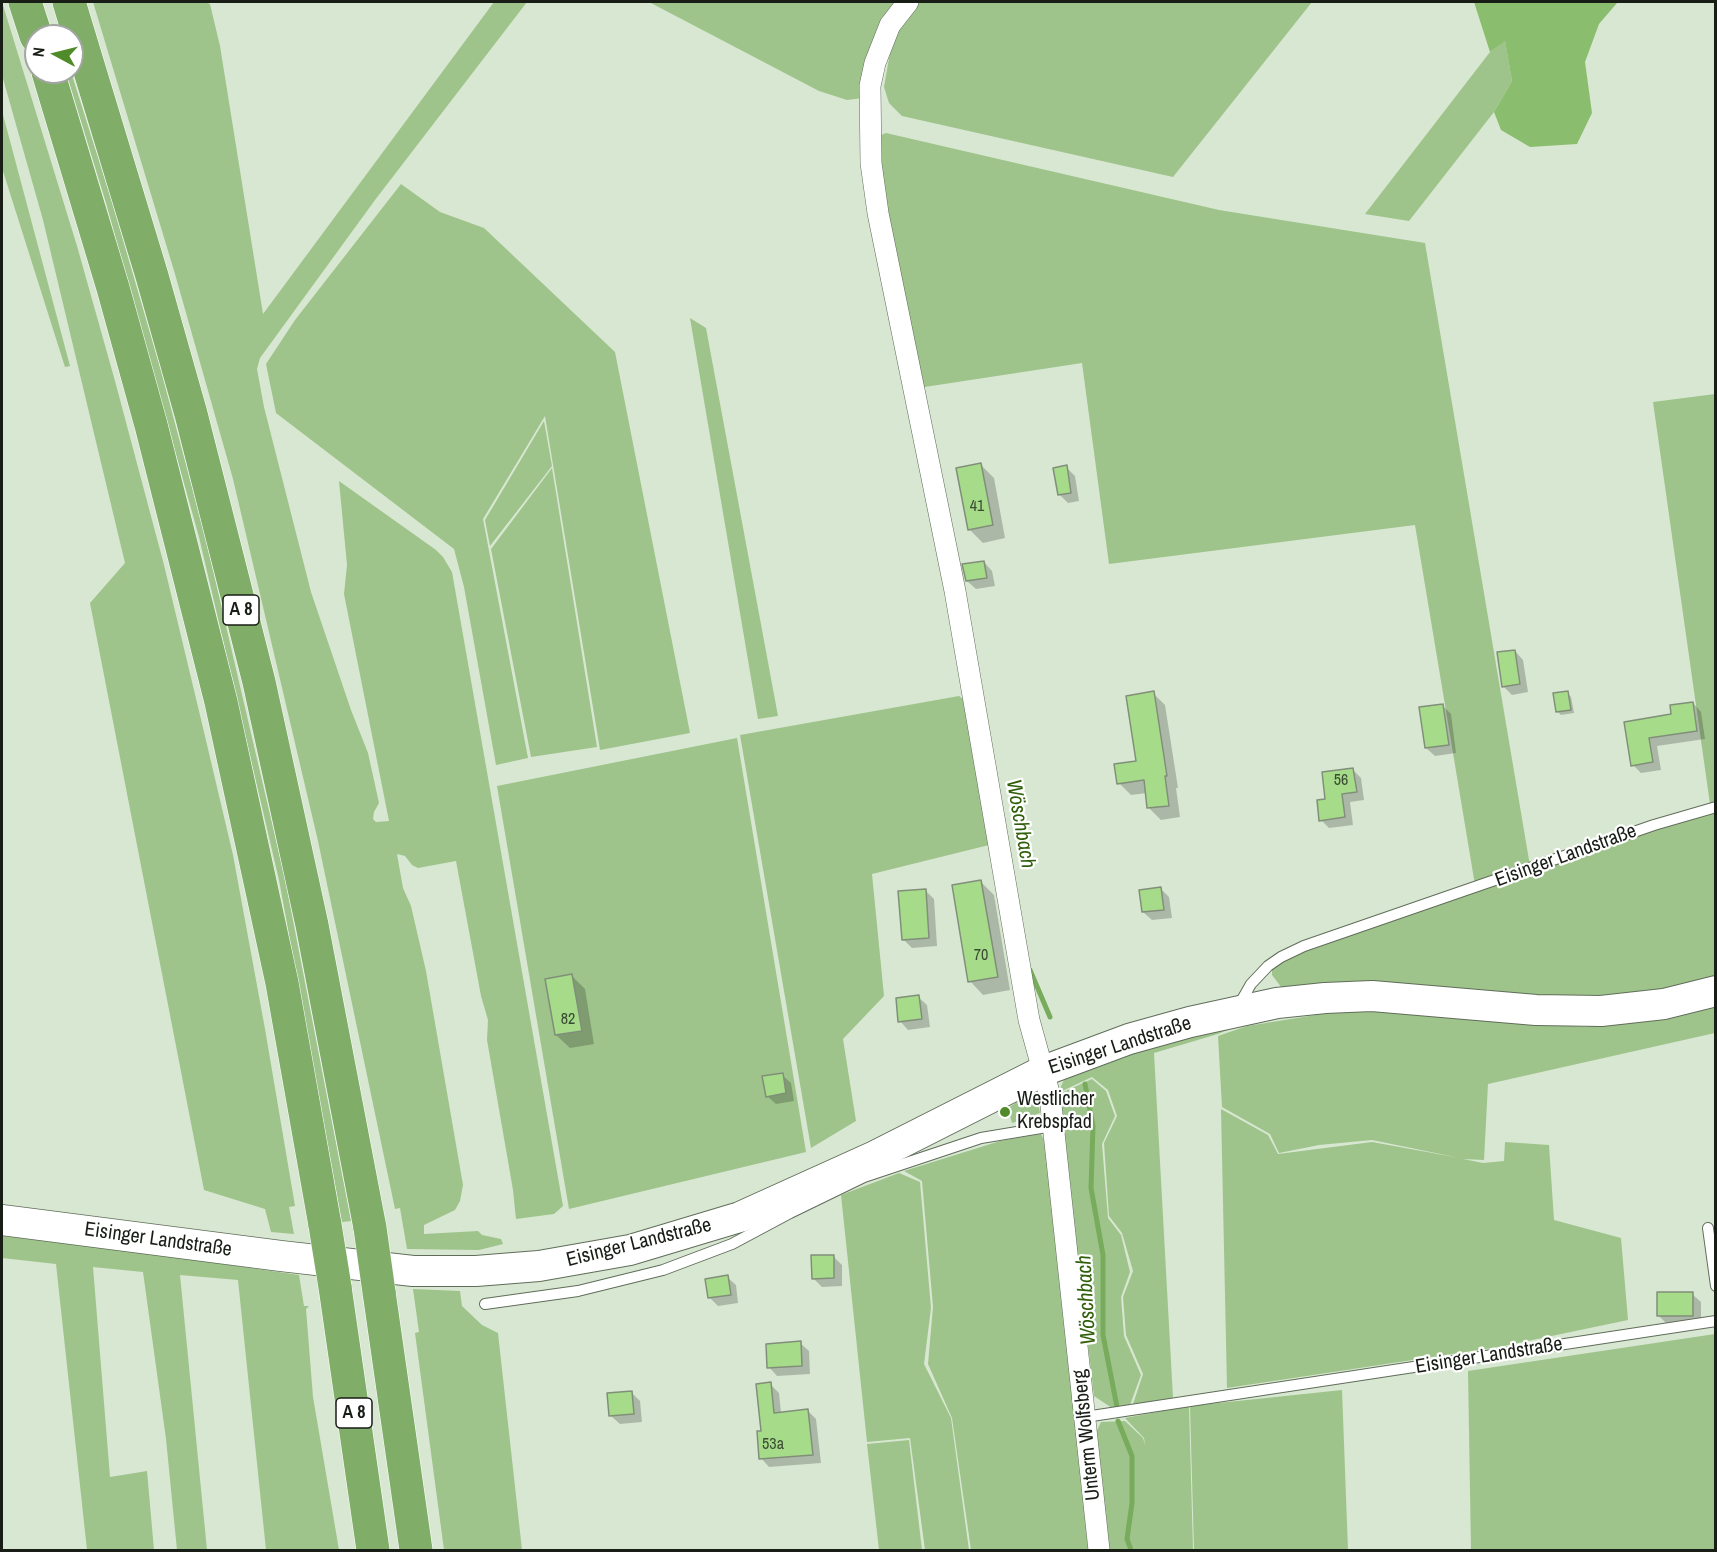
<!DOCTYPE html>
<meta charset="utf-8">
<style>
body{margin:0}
#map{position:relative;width:1717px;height:1552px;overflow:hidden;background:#d8e7d1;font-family:"Archivo Narrow",sans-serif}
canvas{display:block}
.frame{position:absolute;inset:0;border:3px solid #181d16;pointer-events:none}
.north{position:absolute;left:24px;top:24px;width:60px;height:60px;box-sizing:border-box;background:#fff;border:2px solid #a3a5a2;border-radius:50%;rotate:277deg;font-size:16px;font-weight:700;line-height:24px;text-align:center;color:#181d16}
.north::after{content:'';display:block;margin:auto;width:21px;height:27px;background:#508b29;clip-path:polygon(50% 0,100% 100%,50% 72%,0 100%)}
</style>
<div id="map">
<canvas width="1717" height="1552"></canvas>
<div class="frame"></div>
<div class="north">N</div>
</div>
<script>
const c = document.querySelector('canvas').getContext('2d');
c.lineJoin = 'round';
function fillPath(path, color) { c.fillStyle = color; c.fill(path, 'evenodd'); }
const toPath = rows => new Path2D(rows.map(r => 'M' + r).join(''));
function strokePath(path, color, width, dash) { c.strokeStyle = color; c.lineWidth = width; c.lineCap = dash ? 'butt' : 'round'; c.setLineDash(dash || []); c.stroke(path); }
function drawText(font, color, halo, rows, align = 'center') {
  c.font = font + ' "Archivo Narrow",sans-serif'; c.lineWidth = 4.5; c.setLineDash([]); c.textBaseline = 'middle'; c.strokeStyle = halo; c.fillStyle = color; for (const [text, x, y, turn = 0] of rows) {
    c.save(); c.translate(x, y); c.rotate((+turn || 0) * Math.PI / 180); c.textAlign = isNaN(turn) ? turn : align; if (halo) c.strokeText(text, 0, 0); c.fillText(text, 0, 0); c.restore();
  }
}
const green = toPath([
 [2,2,77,246,115,381,164,565,204,732,233,855,265,1029,295,1206,289,1207,294,1234,271,1232,265,1209,204,1190,90,603,125,563,43,220,2,75],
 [93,2,205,2,210,4,220,46,263,314,494,2,527,2,375,200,260,358,257,369,264,407,311,592,351,710,368,753,379,803,374,812,373,819,376,822,389,821,344,594,347,565,339,481,436,550,443,557,452,572,563,1206,554,1214,516,1219,513,1190,487,1040,488,1020,481,996,456,861,418,868,412,865,405,856,397,854,403,888,411,906,426,971,463,1185,460,1201,455,1210,424,1225,424,1234,478,1231,482,1235,501,1239,503,1244,479,1250,407,1249,400,1208,395,1209,318,841,233,479,175,274],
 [649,2,895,2,883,21,863,98,847,100,819,91],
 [918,2,1312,2,1173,177,902,116,889,103,884,87,891,47,905,15],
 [1505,40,1512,81,1494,112,1409,221,1365,214,1490,52],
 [66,72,71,72,112,202,161,371,205,536,285,879,351,1221,342,1222,279,880,199,537,106,203],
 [2,111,70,366,65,367,2,168],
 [886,133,1219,210,1425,243,1530,866,1475,885,1415,525,1109,564,1082,363,918,388,878,164,881,135],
 [401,184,440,212,484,228,615,352,690,733,600,750,545,416,483,519,528,758,496,765,464,587,454,549,276,413,266,364,295,320],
 [690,318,706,328,778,716,758,719],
 [1715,394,1715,981,1597,1002,1285,992,1272,975,1272,969,1282,958,1711,811,1653,402],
 [544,421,552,466,490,546,485,520],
 [552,468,597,747,531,757,491,549],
 [959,696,964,700,989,845,872,874,884,996,843,1039,856,1121,811,1148,740,735],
 [737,738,806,1152,569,1209,497,786],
 [1715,1001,1715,1033,1488,1084,1484,1160,1463,1159,1483,1163,1504,1161,1505,1142,1549,1145,1554,1220,1621,1238,1628,1320,1499,1347,1227,1388,1221,1109,1268,1135,1278,1154,1372,1142,1460,1158,1372,1140,1319,1145,1279,1153,1270,1134,1222,1107,1218,1036,1247,1026,1353,1009,1461,1019,1491,1019,1585,1027,1653,1020],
 [1228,1020,1230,1029,1218,1034,1154,1053,1173,1398,1133,1404,1143,1374,1126,1335,1123,1297,1133,1271,1122,1233,1109,1216,1104,1143,1117,1116,1108,1090,1092,1077,1058,1093,1067,1073],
 [1092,1079,1106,1091,1115,1116,1102,1144,1108,1218,1121,1235,1130,1272,1121,1297,1124,1336,1141,1375,1130,1405,1112,1408,1094,1396,1059,1094],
 [1029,1094,1037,1094,1040,1113,1012,1123,1008,1108],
 [1041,1134,1047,1146,1090,1550,971,1550,952,1418,928,1364,933,1307,922,1181,904,1171,1000,1141],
 [899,1173,920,1182,931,1308,924,1364,951,1418,969,1550,925,1550,910,1438,867,1442,841,1195],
 [2,1232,299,1275,304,1306,309,1306,306,1309,313,1397,339,1550,266,1550,238,1280,180,1275,207,1550,177,1550,166,1439,143,1272,93,1267,110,1477,147,1471,154,1550,87,1550,56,1264,2,1258],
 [413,1289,460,1291,462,1306,482,1325,498,1333,522,1550,444,1550,415,1333,419,1332],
 [1715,1334,1715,1550,1471,1550,1468,1371],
 [1342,1390,1348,1550,1194,1550,1190,1406],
 [1189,1406,1193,1550,1107,1550,1096,1432,1101,1422,1125,1421,1143,1438,1145,1445,1144,1438,1125,1418],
 [909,1440,922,1550,879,1550,867,1444]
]);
const forest = toPath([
 [1474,2,1629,2,1617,3,1599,24,1585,62,1592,113,1577,144,1530,147,1501,130,1494,112,1512,81,1505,41,1490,52]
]);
const shadow = toPath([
 [981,465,994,478,1005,538,983,543,969,529],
 [1066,467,1075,476,1079,501,1068,503,1059,494],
 [984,562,992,571,995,586,976,589,967,581],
 [1515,651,1523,660,1528,692,1512,695,1503,686],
 [1153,693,1165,705,1178,788,1176,788,1180,817,1161,820,1149,808,1147,793,1131,795,1119,783,1138,762],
 [1567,693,1571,697,1574,713,1561,715,1557,711],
 [1693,703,1701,712,1705,739,1657,746,1661,770,1641,773,1633,765,1626,723,1673,715],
 [1442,705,1451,714,1456,753,1435,756,1426,748],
 [1353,770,1361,778,1364,800,1350,802,1353,825,1329,828,1321,820,1327,800],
 [981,882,994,895,1010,990,983,995,970,981],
 [1160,888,1169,897,1172,918,1152,920,1143,912],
 [925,890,934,899,937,946,912,948,903,939],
 [572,976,585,989,594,1044,570,1048,556,1035],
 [918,997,927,1005,930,1027,908,1030,900,1021],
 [782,1075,791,1083,794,1101,776,1104,767,1096],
 [833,1256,842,1265,842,1286,822,1287,813,1278],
 [727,1277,736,1285,738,1303,718,1306,710,1298],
 [1692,1294,1701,1302,1701,1324,1667,1324,1658,1315],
 [800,1343,809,1351,810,1374,777,1376,769,1367],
 [770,1384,779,1393,781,1413,808,1411,816,1419,821,1463,769,1467,761,1458],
 [631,1392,640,1401,642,1422,620,1424,611,1416]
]);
const stream = toPath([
 [1030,970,1050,1017],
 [1085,1084,1093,1126,1091,1188,1103,1255,1103,1335,1117,1407],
 [1118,1421,1132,1456,1132,1503,1127,1539,1131,1550]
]);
const building = toPath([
 [981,463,993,525,968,530,956,468,981,463],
 [1067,465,1071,493,1058,495,1053,468,1067,465],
 [984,561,987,578,966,581,962,564,984,561],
 [1515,650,1520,684,1502,687,1497,652,1515,650],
 [1154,691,1167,776,1165,776,1169,806,1147,808,1144,780,1117,784,1114,764,1136,761,1126,696,1154,691],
 [1568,691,1571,710,1556,712,1553,693,1568,691],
 [1693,702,1697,731,1649,738,1653,762,1631,766,1624,722,1671,714,1670,705,1693,702],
 [1443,704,1449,745,1425,748,1419,707,1443,704],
 [1353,768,1357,792,1342,794,1345,817,1319,821,1317,800,1325,799,1322,772,1353,768],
 [981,880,998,977,968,982,952,885,981,880],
 [1161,887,1164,910,1142,912,1139,890,1161,887],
 [926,889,929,938,902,940,898,891,926,889],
 [572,974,582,1031,555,1035,545,979,572,974],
 [919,995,922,1019,898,1022,896,998,919,995],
 [783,1073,786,1093,766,1097,762,1076,783,1073],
 [811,1255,834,1255,834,1278,812,1279,811,1255],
 [728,1275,731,1295,708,1298,705,1279,728,1275],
 [1657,1292,1693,1292,1693,1316,1657,1316,1657,1292],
 [801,1341,802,1366,767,1368,766,1344,801,1341],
 [771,1382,774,1413,808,1409,813,1455,759,1459,757,1431,761,1431,756,1384,771,1382],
 [632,1391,634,1414,609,1416,607,1393,632,1391]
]);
const service = toPath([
 [1239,1005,1251,984,1268,966,1281,957,1304,946,1654,825,1716,807],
 [1708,1228,1716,1286],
 [485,1304,578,1291,663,1270,732,1244,790,1213,864,1177,981,1138,1053,1126],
 [1085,1417,1716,1321]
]);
const minor = toPath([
 [908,2,890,25,875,63,870,86,871,163,878,213,955,591,1029,1020,1050,1096,1099,1550]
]);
const secondary = toPath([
 [2,1220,281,1256,413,1271,476,1271,539,1266,630,1250,740,1217,875,1156,1043,1071,1129,1039,1190,1022,1277,1003,1325,998,1372,996,1536,1010,1601,1011,1664,1004,1716,991]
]);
const motorway = toPath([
 [25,2,36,36],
 [69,2,152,276,191,414,259,682,312,925,370,1228],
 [48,72,113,288,151,425,221,702,282,983,325,1225],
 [335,1287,373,1550],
 [379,1292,416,1550]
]);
const motorwayBridge = toPath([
 [325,1225,335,1287],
 [370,1228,379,1292]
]);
const markers = [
 [1005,1112,6,"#508b29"]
];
const numberNames = [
 ["41",977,507],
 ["56",1341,781],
 ["70",981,956],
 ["82",568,1020],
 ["53a",773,1445]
];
const shields = [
 [241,610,36],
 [354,1413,36]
];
const shieldNames = [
 ["A 8",241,610],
 ["A 8",354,1413]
];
const streetNames = [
 ["Eisinger Landstraße",1566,856,-20],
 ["Eisinger Landstraße",1120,1046,-18],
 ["Eisinger Landstraße",158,1240,8],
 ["Eisinger Landstraße",639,1243,-14],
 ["Eisinger Landstraße",1489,1356,-9],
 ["Unterm Wolfsberg",1087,1435,-96]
];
const poiNames = [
 ["Westlicher",1017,1100],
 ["Krebspfad",1017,1123]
];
const waterNames = [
 ["Wöschbach",1020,824,80],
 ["Wöschbach",1087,1300,-93]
];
fillPath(green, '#9ec48b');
fillPath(forest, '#8abe6e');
fillPath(shadow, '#0003');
strokePath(stream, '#78ab5b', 5);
fillPath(building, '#a5db89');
strokePath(building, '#818f7a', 1.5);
strokePath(service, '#606d5a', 12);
strokePath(minor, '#606d5a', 22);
strokePath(secondary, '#606d5a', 32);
strokePath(motorway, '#fff', 34);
strokePath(service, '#fff', 10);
strokePath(minor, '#fff', 21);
strokePath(secondary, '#fff', 30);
strokePath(motorway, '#80ad68', 33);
strokePath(motorwayBridge, '#fff', 34, []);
strokePath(motorwayBridge, '#80ad68', 33);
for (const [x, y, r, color] of markers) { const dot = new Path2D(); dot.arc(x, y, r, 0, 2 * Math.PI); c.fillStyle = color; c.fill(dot); strokePath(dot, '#fff', 2); }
drawText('16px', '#3b4c33', null, numberNames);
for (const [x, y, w] of shields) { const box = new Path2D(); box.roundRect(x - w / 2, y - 15, w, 30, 4.5); c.fillStyle = '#fff'; c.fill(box); strokePath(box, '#181d16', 1.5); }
drawText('bold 18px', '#181d16', null, shieldNames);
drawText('20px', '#181d16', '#fff', streetNames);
drawText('20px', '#181d16', '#fff', poiNames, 'left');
drawText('italic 21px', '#30600a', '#fff', waterNames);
</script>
